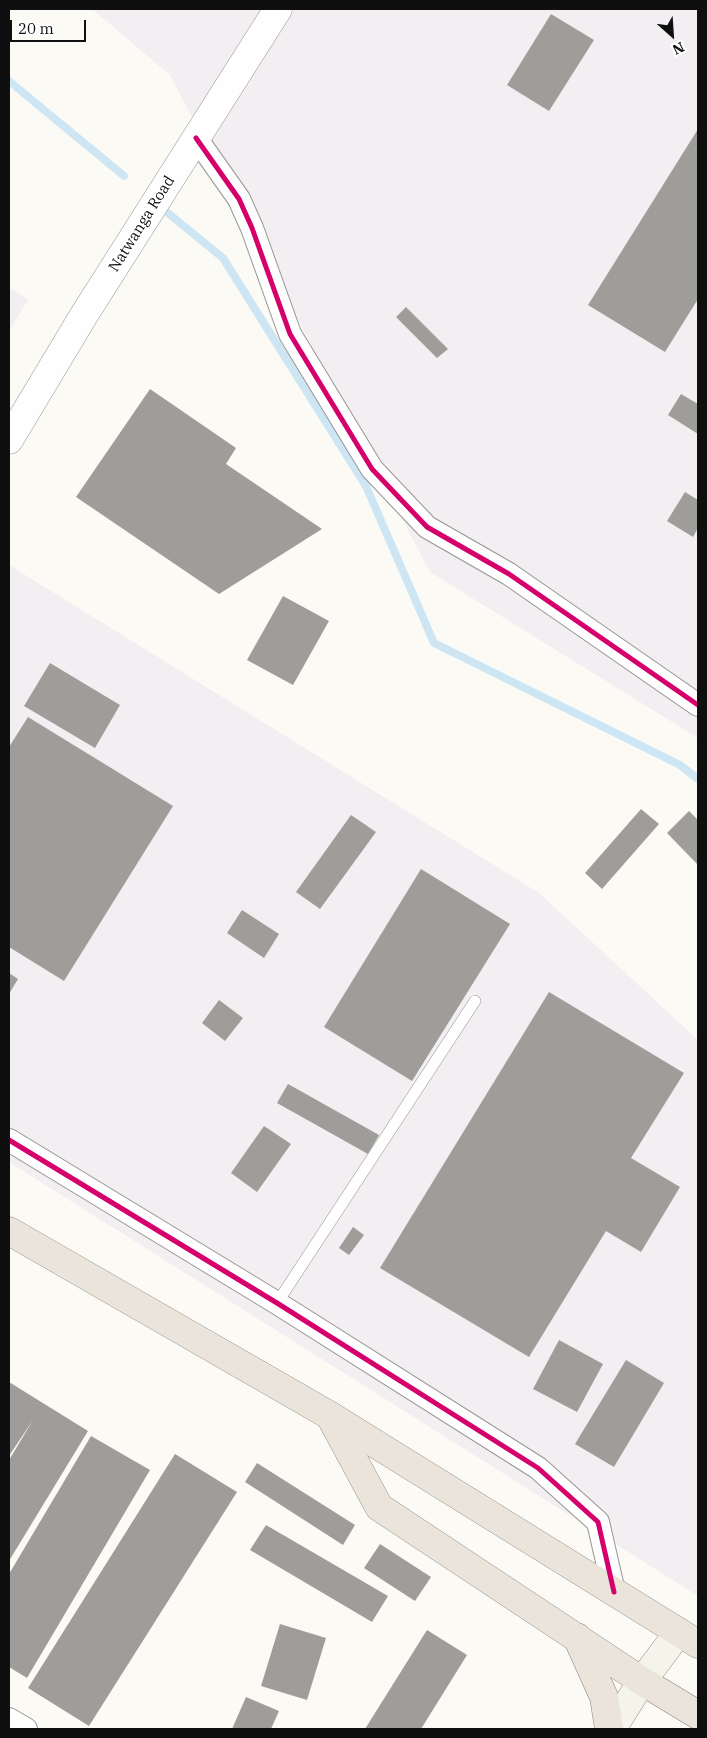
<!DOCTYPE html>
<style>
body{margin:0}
#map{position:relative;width:707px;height:1738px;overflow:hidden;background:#fbfaf5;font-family:"IBM Plex Serif",serif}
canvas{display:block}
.frame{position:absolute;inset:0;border:10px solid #0f0f0f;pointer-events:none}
.north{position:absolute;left:647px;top:10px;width:50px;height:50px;-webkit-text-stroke:4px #fff;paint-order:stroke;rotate:154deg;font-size:14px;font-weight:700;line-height:20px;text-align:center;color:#0f0f0f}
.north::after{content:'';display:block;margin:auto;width:18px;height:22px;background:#0f0f0f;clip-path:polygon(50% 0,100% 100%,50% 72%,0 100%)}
.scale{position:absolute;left:10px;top:20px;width:76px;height:22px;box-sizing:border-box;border:2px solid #0f0f0f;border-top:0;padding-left:6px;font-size:15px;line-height:18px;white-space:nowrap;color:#0f0f0f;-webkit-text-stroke:4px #fff;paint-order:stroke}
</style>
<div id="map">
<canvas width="707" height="1738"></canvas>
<div class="frame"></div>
<div class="north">N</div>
<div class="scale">20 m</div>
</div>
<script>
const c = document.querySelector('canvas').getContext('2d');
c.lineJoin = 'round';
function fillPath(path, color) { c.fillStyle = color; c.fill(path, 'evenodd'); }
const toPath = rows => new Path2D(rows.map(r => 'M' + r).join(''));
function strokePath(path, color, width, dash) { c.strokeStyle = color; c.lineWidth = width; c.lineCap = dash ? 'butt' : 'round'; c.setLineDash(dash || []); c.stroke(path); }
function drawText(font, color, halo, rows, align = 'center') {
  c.font = font + ' "IBM Plex Serif",serif'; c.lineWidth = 5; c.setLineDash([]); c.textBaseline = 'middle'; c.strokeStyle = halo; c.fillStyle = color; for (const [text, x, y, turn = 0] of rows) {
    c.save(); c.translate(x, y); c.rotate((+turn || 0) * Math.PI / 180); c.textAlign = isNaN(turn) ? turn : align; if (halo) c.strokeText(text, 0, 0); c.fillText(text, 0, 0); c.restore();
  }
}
const industrial = toPath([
 [92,9,698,9,698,738,430,572,170,75],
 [9,287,28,300,9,331],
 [9,565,539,893,698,1040,698,1596,9,1162]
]);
const stream = toPath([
 [9,81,124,176],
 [163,209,223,258,366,486,434,643,680,765,698,779]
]);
const building = toPath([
 [551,14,594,40,549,111,507,85],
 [698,129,698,299,665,352,588,305],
 [406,307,448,349,437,358,396,317],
 [150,389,236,448,226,464,322,529,219,594,76,497],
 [681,394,698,404,698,434,668,415],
 [685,492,698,500,698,528,693,537,667,521],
 [283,596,329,621,293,685,247,660],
 [50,663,120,705,95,748,24,706],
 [28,717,173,806,64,981,9,947,9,747],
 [641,809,659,824,602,889,585,873],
 [689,811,698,820,698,865,667,833],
 [351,815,376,832,320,909,296,892],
 [421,869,510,924,412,1081,324,1027],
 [242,910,279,934,264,958,227,933],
 [9,973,18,979,9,994],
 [549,992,684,1073,631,1158,680,1187,641,1252,606,1231,529,1357,380,1268],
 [219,1000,243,1018,225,1041,202,1023],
 [288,1084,379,1135,368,1154,277,1103],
 [264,1126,291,1144,257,1192,231,1173],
 [353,1227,364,1235,349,1255,339,1248],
 [559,1340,603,1364,577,1412,533,1389],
 [626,1360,664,1383,614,1467,575,1444],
 [9,1382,88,1431,9,1561,9,1460,33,1420,9,1456],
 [91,1436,150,1470,27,1678,9,1667,9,1574],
 [175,1454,237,1492,89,1726,28,1688],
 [257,1463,355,1525,343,1545,245,1482],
 [266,1525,388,1596,372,1622,250,1550],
 [380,1544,431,1577,415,1601,364,1568],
 [280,1624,326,1638,307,1700,261,1686],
 [427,1630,467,1655,421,1729,365,1729],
 [246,1697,279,1711,271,1729,232,1729]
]);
const service = toPath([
 [277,1303,475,1001]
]);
const minor = toPath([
 [196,138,239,199,252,228,290,334,372,469,427,527,509,574,698,705],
 [9,1140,277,1303,538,1468,598,1522,614,1592],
 [9,1719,26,1729]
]);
const tertiary = toPath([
 [9,440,84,315,278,9]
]);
const secondary = toPath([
 [612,1729,642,1681,679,1632]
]);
const trunk = toPath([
 [9,1231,329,1415,698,1644],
 [330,1416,379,1507,642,1681,698,1715],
 [577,1637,604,1697,609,1729]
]);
const cycleway = toPath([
 [196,138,239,199,252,228,290,334,372,469,427,527,509,574,698,705],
 [9,1140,277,1303,538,1468,598,1522,614,1592]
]);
const streetNames = [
 ["Natwanga Road",142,224,-58]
];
fillPath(industrial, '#f3eef1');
strokePath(stream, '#cee6f4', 8);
fillPath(building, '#9f9d9a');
strokePath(service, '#959593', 12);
strokePath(minor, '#959593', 24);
strokePath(tertiary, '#959593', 29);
strokePath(secondary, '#8c8b89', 29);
strokePath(trunk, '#838280', 29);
strokePath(service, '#fefefe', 11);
strokePath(minor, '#fefefe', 22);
strokePath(tertiary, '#fefefe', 28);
strokePath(secondary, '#f5f4eb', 28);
strokePath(trunk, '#eae4da', 28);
strokePath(cycleway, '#d6006c', 5);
drawText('15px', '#0f0f0f', '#fff', streetNames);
</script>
